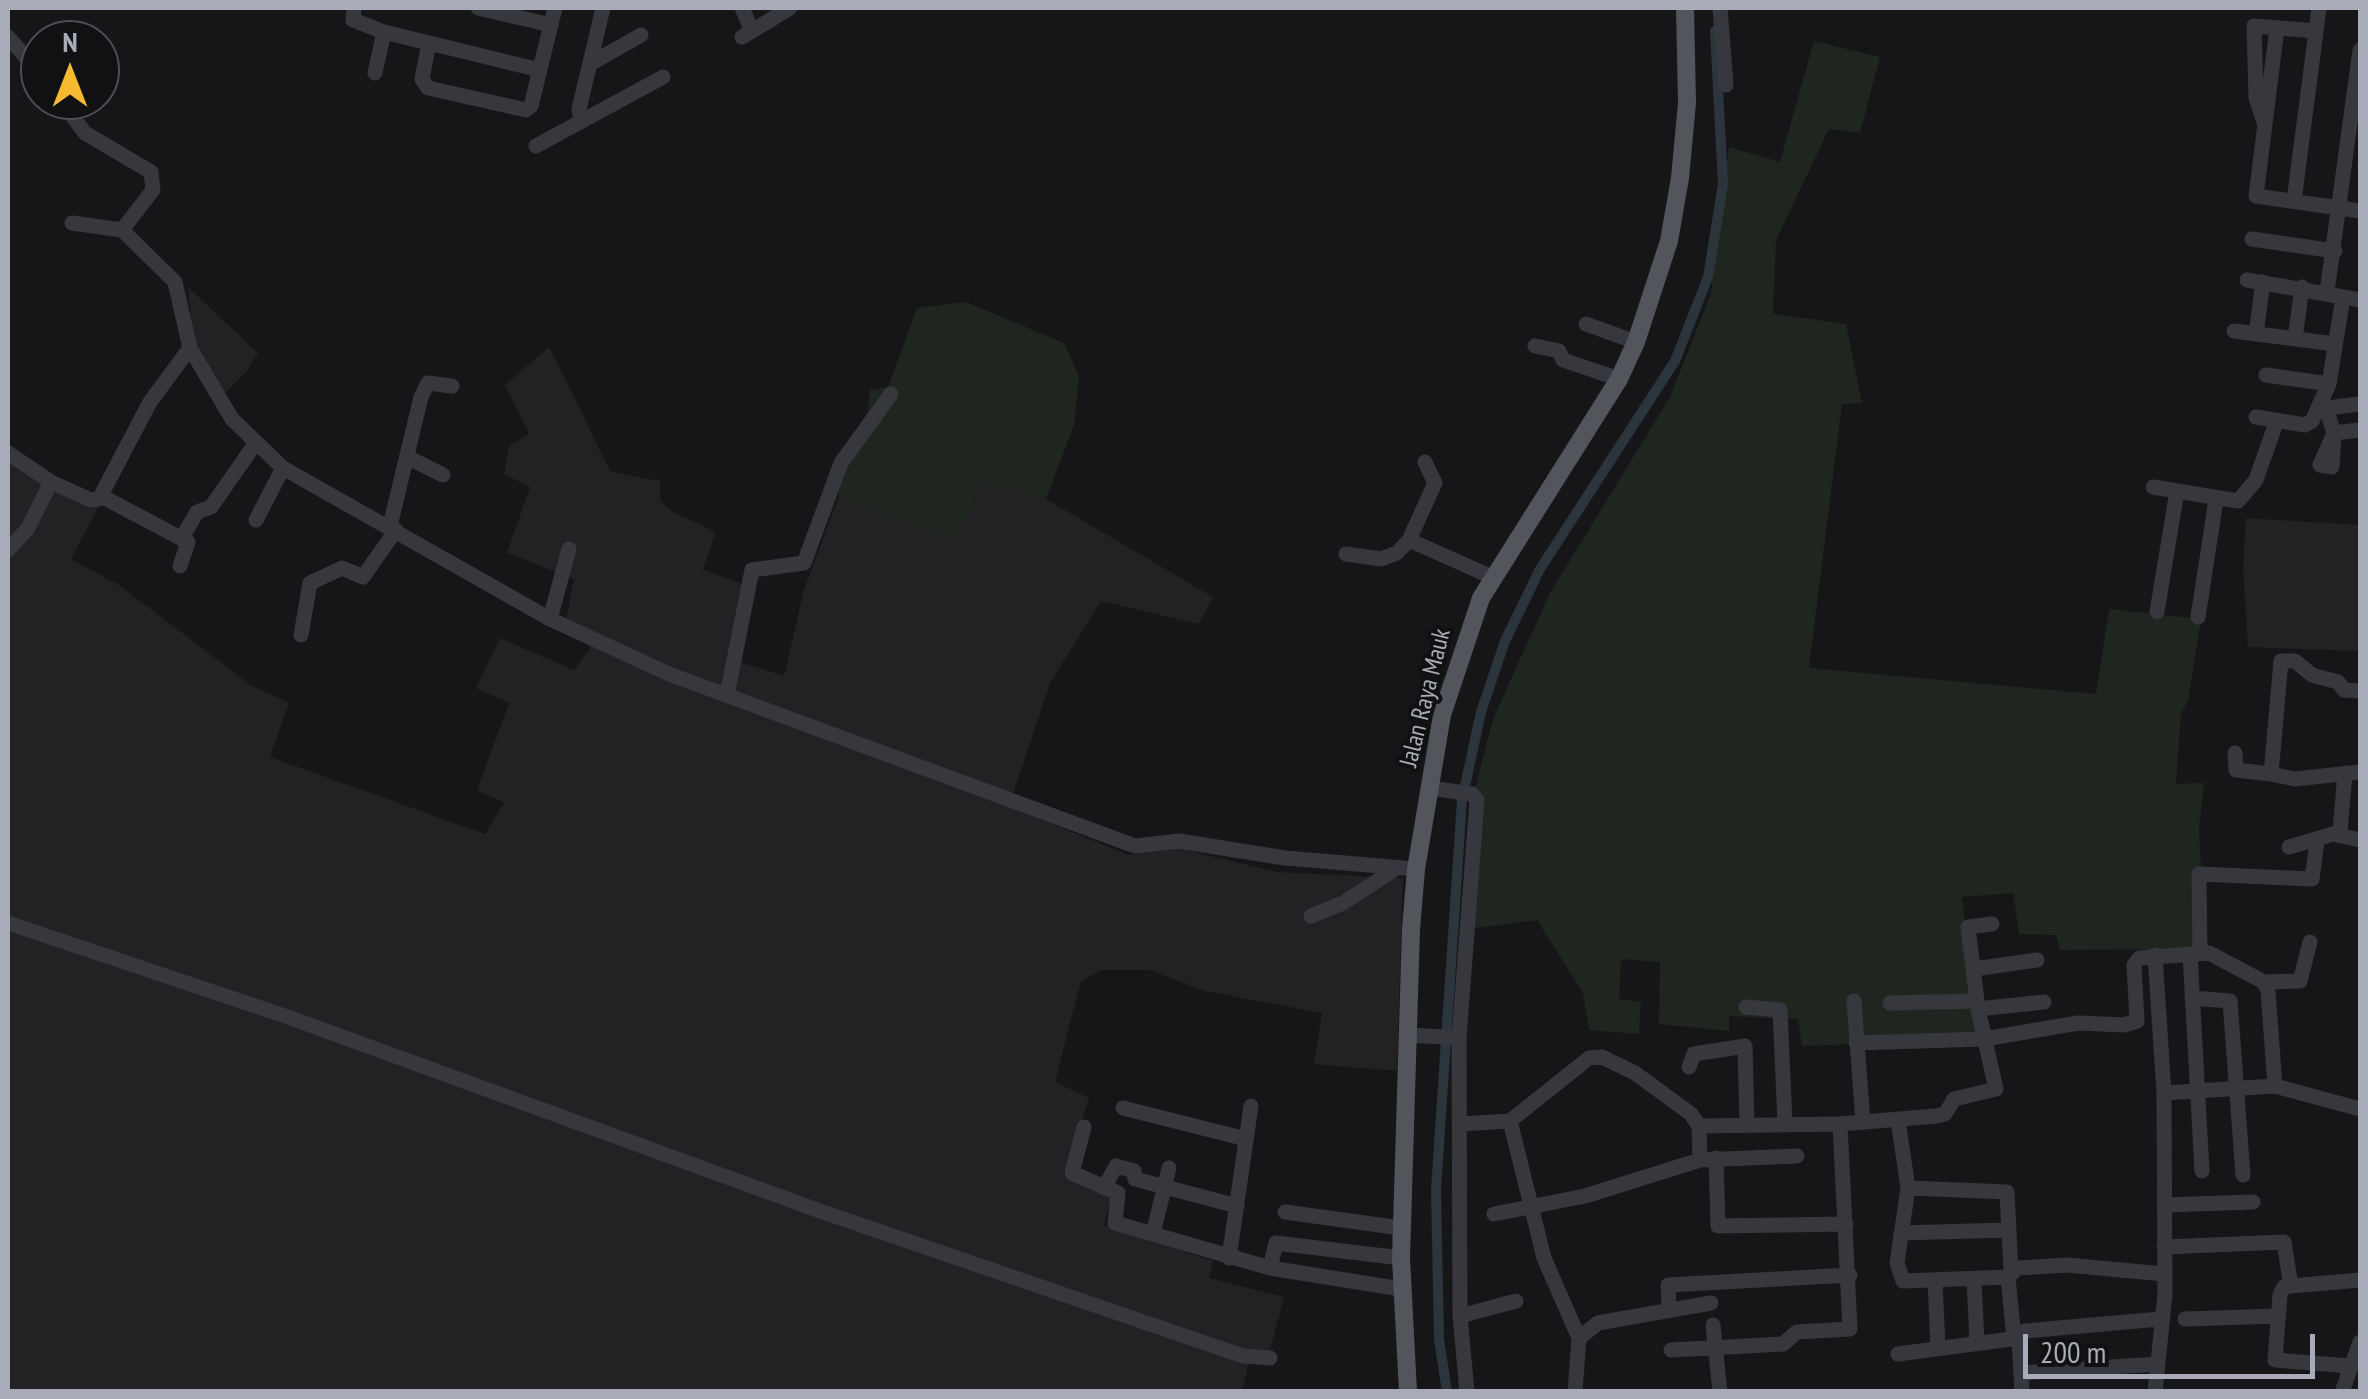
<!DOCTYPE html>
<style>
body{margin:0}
#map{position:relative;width:2368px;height:1399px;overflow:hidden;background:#161618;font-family:"PT Sans Narrow",sans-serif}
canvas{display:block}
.frame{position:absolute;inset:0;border:10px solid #a8acb8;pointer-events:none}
.north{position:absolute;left:20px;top:20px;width:100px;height:100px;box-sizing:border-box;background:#111113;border:2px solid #4d4f55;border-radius:50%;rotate:0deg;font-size:28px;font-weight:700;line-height:40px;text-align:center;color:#a8acb8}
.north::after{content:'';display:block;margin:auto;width:35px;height:45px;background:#f5b932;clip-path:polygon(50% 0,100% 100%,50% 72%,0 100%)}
.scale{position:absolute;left:2023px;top:1334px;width:292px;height:45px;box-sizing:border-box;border:5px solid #a8acb8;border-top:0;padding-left:12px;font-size:30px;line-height:35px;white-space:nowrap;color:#a8acb8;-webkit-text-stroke:8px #111113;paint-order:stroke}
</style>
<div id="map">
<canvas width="2368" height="1399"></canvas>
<div class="frame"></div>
<div class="north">N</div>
<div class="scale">200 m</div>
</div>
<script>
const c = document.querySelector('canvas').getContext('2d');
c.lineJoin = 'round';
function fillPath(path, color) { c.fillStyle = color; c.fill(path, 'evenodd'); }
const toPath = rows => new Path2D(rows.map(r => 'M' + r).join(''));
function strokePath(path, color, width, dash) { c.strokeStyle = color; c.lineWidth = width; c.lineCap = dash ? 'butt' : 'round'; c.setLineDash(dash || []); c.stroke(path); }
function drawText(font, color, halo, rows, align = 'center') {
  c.font = font + ' "PT Sans Narrow",sans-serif'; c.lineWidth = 8; c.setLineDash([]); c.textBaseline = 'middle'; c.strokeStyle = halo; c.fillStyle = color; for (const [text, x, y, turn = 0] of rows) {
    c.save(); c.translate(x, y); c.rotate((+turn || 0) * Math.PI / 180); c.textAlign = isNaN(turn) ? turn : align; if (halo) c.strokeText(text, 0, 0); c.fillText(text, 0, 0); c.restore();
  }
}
const built = toPath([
 [188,287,258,353,246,372,217,401,193,340],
 [549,347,611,472,660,481,660,500,671,511,716,532,703,569,747,586,734,660,784,676,804,590,839,496,955,539,985,481,1046,499,1213,597,1199,624,1101,601,1050,683,1009,806,1128,855,1178,848,1276,872,1403,878,1397,1071,1314,1064,1322,1013,1205,991,1149,970,1102,970,1081,981,1055,1082,1089,1098,1063,1176,1112,1194,1104,1225,1213,1261,1209,1278,1284,1297,1269,1355,1251,1352,1242,1391,8,1391,8,447,100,504,71,559,119,585,251,685,289,703,270,757,485,834,504,803,477,790,509,703,476,688,500,638,574,670,594,642,565,625,574,579,507,553,530,487,504,474,509,446,529,434,505,385],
 [2360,486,2360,651,2248,647,2243,567,2246,518,2358,525]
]);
const green = toPath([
 [1814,41,1880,57,1860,133,1829,129,1776,240,1773,314,1846,324,1862,403,1842,404,1809,668,2096,694,2109,609,2201,619,2188,700,2181,714,2176,784,2204,783,2199,829,2205,949,2060,950,2056,935,2019,934,2013,893,1962,897,1978,1040,1802,1046,1798,1019,1729,1016,1729,1031,1659,1024,1660,962,1621,959,1619,999,1641,1002,1639,1034,1589,1030,1583,993,1537,920,1460,930,1473,797,1493,719,1550,593,1670,397,1711,293,1729,147,1780,162],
 [966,302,1064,343,1079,376,1074,425,1046,499,985,481,955,540,839,496,833,466,866,432,870,390,888,387,917,308]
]);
const canal = toPath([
 [1447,1392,1439,1339,1436,1190,1462,800,1481,712,1505,641,1540,569,1675,361,1708,277,1723,184,1715,31]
]);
const minor = toPath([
 [354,8,353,20,384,32,540,70],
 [478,8,551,25],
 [742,8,752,31],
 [1720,8,1726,85],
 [2277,28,2256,196,2360,211],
 [8,37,40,73],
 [742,37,790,8],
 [429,43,422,79,428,88,526,110,531,106,555,8],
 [590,64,641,35],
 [375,73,384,32],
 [60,100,85,133,151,172,153,190,122,230,175,282,190,348,232,419,283,468,550,619,669,674,1135,846,1179,841,1285,858,1416,869],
 [581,122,579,109,603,8],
 [2264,122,2256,98,2254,26,2316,31],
 [536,146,663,77],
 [2294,201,2319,8],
 [72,223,122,230],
 [2252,239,2335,251],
 [2247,280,2360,300],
 [2327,292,2360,50],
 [1586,324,1636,342],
 [2234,331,2335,344],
 [2256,334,2263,282],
 [2295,339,2302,287],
 [1535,346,1559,351,1563,360,1619,379],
 [2266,375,2329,384],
 [2320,407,2326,408,2334,433,2360,430],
 [2326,408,2360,404],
 [2256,417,2305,425,2312,421,2329,384,2343,297],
 [2334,433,2332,467,2320,465,2334,433],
 [8,453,51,482,91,500,99,499,150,402,190,348],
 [409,458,443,475],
 [2153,487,2238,501,2256,480,2277,420],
 [101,496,188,542,180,566],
 [256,520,283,468],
 [390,526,421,397,428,383,452,386],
 [182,538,197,512,211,507,255,444],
 [1409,540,1492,577],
 [8,550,28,528,51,482],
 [1346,554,1381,559,1397,553,1409,540,1435,483,1425,462],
 [2157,612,2177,491],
 [2198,617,2216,500],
 [550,619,569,549],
 [301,635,310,583,342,568,363,577,396,530],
 [2360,691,2344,690,2338,682,2312,675,2295,661,2281,661,2271,774,2295,779,2360,772],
 [727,695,752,570,804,563,841,463,891,394],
 [2235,753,2236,770,2271,774],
 [1430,788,1472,794,1477,800,1459,1038,1460,1316,1467,1392],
 [2337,835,2360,840],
 [2289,847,2340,832,2345,773],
 [1311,916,1343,903,1397,868],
 [8,923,288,1017,820,1211,1243,1356,1270,1358],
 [2200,953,2199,874,2312,879,2317,842],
 [2190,954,2202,1171],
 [2155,955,2164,1093,2165,1294,2155,1392],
 [1974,969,2037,960],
 [2264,982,2300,981,2310,942],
 [2192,998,2230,1001,2243,1175],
 [1854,1001,1863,1122],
 [1890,1003,1977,1001],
 [1746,1007,1780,1010,1785,1123],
 [1978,1009,2044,1002],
 [1408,1035,1459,1038],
 [1856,1043,1984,1039,2078,1023,2124,1025,2137,1021,2134,965,2139,958,2209,953,2264,982,2268,991,2275,1086],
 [1689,1067,1694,1054,1745,1046,1747,1126],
 [2164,1093,2275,1086,2360,1109],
 [1123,1108,1246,1139],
 [1898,1120,1908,1188,1897,1263,1903,1281,2008,1277,2018,1268,2067,1265,2164,1274],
 [1510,1121,1544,1258,1579,1338,1575,1392],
 [1460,1124,1510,1121,1589,1058,1602,1057,1635,1073,1691,1114,1699,1126,1700,1160],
 [1699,1126,1840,1124,1936,1116,1945,1114,1954,1099,1996,1089,1978,1009,1968,927,1992,924],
 [1084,1127,1072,1173,1118,1193,1115,1223,1270,1268,1401,1289],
 [1716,1158,1718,1226,1846,1224],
 [1104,1188,1116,1166,1134,1171,1135,1179,1237,1206],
 [1908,1188,2007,1192,2011,1272],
 [2164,1205,2253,1202],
 [1285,1212,1401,1228],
 [1494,1214,1585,1196,1700,1160,1797,1156],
 [1901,1233,2008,1230],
 [1153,1234,1169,1168],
 [2164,1247,2284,1242,2291,1286],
 [1229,1258,1251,1106],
 [1270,1268,1276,1243,1401,1258],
 [2008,1277,2014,1339],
 [1974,1279,1977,1343],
 [1935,1281,1938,1347],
 [1669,1309,1668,1285,1850,1275],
 [1460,1316,1516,1301],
 [2185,1319,2278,1316],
 [1713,1325,1720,1392],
 [1579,1338,1598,1323,1711,1303],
 [2019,1338,2022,1392],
 [1671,1350,1783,1344,1797,1332,1850,1329,1840,1124],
 [1898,1354,2019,1338,2025,1331,2160,1319],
 [2349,1366,2275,1360,2280,1295,2284,1287,2291,1286,2360,1280],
 [2021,1373,2158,1364],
 [2342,1392,2360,1342]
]);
const major = toPath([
 [1408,1392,1401,1258,1411,929,1416,869,1442,715,1481,598,1619,379,1636,342,1669,241,1680,178,1687,103,1685,8]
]);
const streetNames = [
 ["Jalan Raya Mauk",1426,698,-76]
];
fillPath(built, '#222225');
fillPath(green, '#1e261f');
strokePath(canal, '#2c353c', 10);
strokePath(minor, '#37383d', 15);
strokePath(major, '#53555c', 18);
drawText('25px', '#a8acb8', '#111113', streetNames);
</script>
